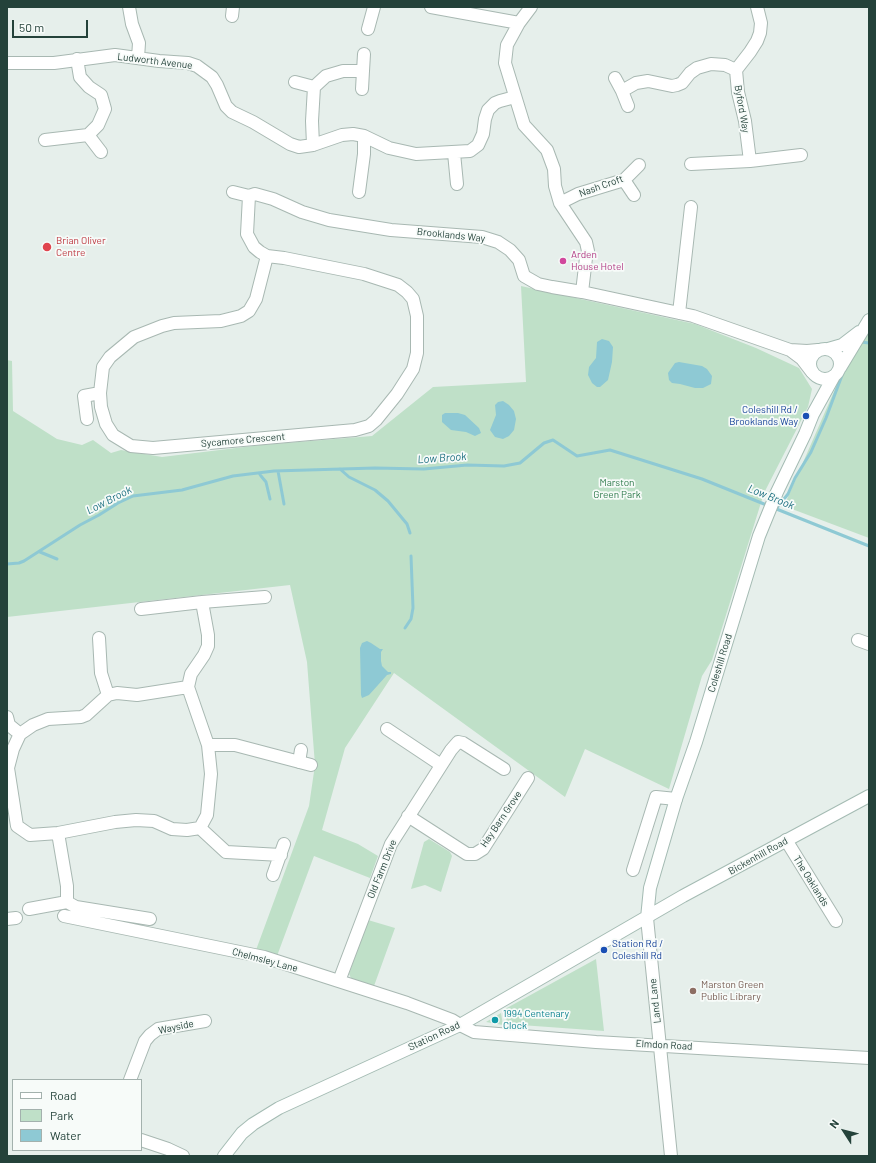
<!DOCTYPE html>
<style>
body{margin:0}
#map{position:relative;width:876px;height:1163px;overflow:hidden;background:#e6efeb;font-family:Barlow,sans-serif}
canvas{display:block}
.frame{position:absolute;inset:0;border:8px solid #24423a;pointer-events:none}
.legend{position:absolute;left:12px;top:1079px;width:130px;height:72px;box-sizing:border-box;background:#f7fbf9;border:1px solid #a3b1ad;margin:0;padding:5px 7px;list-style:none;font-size:12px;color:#24423a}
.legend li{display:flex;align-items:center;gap:8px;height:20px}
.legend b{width:20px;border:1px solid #a3b1ad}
.north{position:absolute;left:824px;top:1111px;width:40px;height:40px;-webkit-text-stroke:3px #f7fbf9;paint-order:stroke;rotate:306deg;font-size:11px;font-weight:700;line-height:16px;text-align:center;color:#24423a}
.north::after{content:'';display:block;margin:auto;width:14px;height:18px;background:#24423a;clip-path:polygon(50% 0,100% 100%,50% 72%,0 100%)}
.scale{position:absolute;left:12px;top:20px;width:76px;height:18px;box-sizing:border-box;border:2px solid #24423a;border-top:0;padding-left:5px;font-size:12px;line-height:14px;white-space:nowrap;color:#24423a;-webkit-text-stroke:3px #f7fbf9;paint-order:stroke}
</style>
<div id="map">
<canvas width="876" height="1163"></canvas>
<div class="frame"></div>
<ul class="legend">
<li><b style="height:5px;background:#fff"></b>Road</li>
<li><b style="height:11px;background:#bfe0c8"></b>Park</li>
<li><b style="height:11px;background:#8ec9d4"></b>Water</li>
</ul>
<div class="north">N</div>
<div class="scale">50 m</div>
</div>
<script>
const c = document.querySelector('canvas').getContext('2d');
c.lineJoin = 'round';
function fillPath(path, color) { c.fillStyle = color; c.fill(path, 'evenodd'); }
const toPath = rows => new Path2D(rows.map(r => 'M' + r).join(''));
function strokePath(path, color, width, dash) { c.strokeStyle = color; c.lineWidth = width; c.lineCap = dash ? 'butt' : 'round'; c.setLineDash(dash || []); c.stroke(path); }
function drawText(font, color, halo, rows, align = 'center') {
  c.font = font + ' Barlow,sans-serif'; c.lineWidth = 3.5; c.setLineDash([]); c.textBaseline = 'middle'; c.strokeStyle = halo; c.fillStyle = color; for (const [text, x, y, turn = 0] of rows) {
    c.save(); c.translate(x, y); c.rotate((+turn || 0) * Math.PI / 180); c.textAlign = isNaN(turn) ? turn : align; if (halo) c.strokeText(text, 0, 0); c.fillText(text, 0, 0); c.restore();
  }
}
const green = toPath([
 [521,286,695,324,756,348,799,368,812,389,808,407,764,493,712,660,702,676,669,789,585,749,565,797,394,673,345,748,322,830,358,844,378,856,370,878,314,856,277,956,256,950,309,806,315,765,307,662,290,585,7,617,7,360,12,361,13,411,57,439,82,445,93,440,111,453,121,450,162,457,261,445,372,436,433,387,526,382],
 [869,332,869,538,784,506,842,373],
 [429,839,450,852,452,856,441,892,425,885,411,889,424,842],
 [368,920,395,928,374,986,352,980,349,974],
 [596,959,604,1031,507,1024,505,1009],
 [501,1013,503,1025,486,1022]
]);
const water = toPath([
 [602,339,609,341,613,347,612,362,608,380,600,387,597,387,592,383,588,375,589,367,596,358,597,342],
 [679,362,702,366,707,369,712,376,711,384,703,388,695,388,680,384,672,383,669,380,668,373,675,363],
 [503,401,509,405,514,411,516,419,514,430,509,436,503,439,495,437,490,430,496,415,495,405,498,402],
 [445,413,458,413,465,415,479,428,481,433,475,436,466,432,451,430,442,422,442,415],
 [367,641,371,643,380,649,383,649,381,652,381,661,382,666,388,672,391,672,391,674,387,675,369,695,362,698,361,695,360,648,362,643]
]);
const stream = toPath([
 [860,343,861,342,869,343],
 [340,469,349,477,375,490,388,501,407,524,410,533],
 [278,471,284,504],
 [259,473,261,476,266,482,270,499],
 [774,508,869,546],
 [776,509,788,494,795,478,811,452,826,418,844,370],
 [40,552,57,559],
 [7,564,19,563,24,561,80,525,99,515,118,503,133,496,182,490,233,476,274,471,375,468,424,469,467,465,504,466,520,463,544,443,553,440,577,456,610,450,702,479,769,506],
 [405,628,411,619,413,608,411,556]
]);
const street = toPath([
 [129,7,132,24,139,43,138,58],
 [431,7,519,23],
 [531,7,519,23,507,45,505,63,524,125,547,150,554,169,555,186,560,203,586,242,588,251,586,258,582,292],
 [232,16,233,7],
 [368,29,374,7],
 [7,63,54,63,115,55,159,61,188,63,197,66,212,77,217,85,226,106,232,112,253,122,290,144,299,147,313,145,342,135,353,134,364,136,389,148,416,154,470,151,478,145,483,134,485,119,488,110,495,103,500,101,515,97],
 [615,78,622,91],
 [295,82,314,87],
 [362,89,363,71],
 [628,106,622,91,636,83,648,81,672,86,677,85,682,83,690,73,697,68,711,64,725,65,736,70],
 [88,135,101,152],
 [45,140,88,135,98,125,105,109,101,95,89,87,80,77,77,59],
 [313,145,312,121,314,87,326,76,343,71,363,71,364,54],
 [454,153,457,184],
 [750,161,801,155],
 [691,164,750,161,745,121,738,92,736,70,750,52,757,41,760,33,761,23,757,7],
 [624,180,634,195],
 [233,192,249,196,255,194,273,199,302,212,329,220,391,230,482,237,498,242,510,250,519,260,524,276,538,284,552,287,582,292,693,316,790,350,807,351,818,350],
 [359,192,364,154,364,136],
 [249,196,247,234,254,247,260,252,267,256,284,258,364,274,398,285,407,292,413,299,417,316,417,353,413,369,397,394,376,420,369,426,355,430,153,448,131,446,113,435,106,424,101,407,100,393,103,367,110,357,134,337,162,326,174,323,221,321,241,316,249,311,256,299,267,256],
 [560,203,578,194,624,180,639,165],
 [679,313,691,207],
 [790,350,802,359,812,372],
 [87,419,84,396,100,393],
 [141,609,202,602,265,597],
 [99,638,101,673,108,695],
 [858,640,869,644],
 [188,687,208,745,211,774,207,815,200,828,187,830,172,829,154,821,136,820,115,822,58,833,30,835,17,826,8,768,13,749,20,734,33,725,48,719,81,717,86,715,108,695,117,693,137,695,188,687],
 [188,687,191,674,204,655,208,646,208,635,202,602],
 [7,717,9,725,20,734],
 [387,729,441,765],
 [208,745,235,745,311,765],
 [299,762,301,750],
 [408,816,467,854,475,854,483,849,528,778],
 [200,828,226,852,281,855],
 [58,833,67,886,67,902],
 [786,840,836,921],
 [633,870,656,797,676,799],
 [273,875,284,844],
 [29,909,67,902,76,907,150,919],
 [64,916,264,957,407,1003,452,1020,460,1025,474,1032,596,1042,869,1058],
 [647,918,671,1156],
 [7,919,16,918],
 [339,981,391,844,451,750,458,742,463,743,504,769],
 [130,1080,145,1041,150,1035,158,1029,205,1021],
 [141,1140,168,1149,183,1156]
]);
const secondary = toPath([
 '810 364a15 15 0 1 1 30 0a15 15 0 1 1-30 0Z',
 [828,349,842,345,859,332],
 [840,368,869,320],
 [647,918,650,888,676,799,696,742,759,536,777,492,805,434,813,414,834,376],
 [224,1156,242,1133,253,1124,279,1108,460,1025,683,896,869,796]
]);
const markers = [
 [47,247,5,"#e0444e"],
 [563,261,4,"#d1479c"],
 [806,416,4,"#1a4fb4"],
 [604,950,4,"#1a4fb4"],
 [693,991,4,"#8d6e63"],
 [495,1020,4,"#0f9aa8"]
];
const streetNames = [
 ["Ludworth Avenue",155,61,7],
 ["Byford Way",742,109,80],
 ["Nash Croft",601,186,-20],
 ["Brooklands Way",451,235,6],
 ["Sycamore Crescent",243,440,-5],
 ["Coleshill Road",720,663,-73],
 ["Hay Barn Grove",501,819,-56],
 ["Bickenhill Road",758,856,-29],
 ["Old Farm Drive",382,869,-68],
 ["The Oaklands",811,881,58],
 ["Chelmsley Lane",265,960,15],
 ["Land Lane",655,1001,-96],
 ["Wayside",176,1027,-12],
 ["Station Road",434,1036,-25],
 ["Elmdon Road",664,1045,3]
];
const healthNames = [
 ["Brian Oliver",56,241],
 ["Centre",56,253]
];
const hotelNames = [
 ["Arden",571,255],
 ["House Hotel",571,267]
];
const transitNames = [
 ["Coleshill Rd /",798,410],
 ["Brooklands Way",798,422],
 ["Station Rd /",612,944,"left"],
 ["Coleshill Rd",612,956,"left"]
];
const parkNames = [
 ["Marston",617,483],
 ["Green Park",617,495]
];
const educationNames = [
 ["Marston Green",701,985],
 ["Public Library",701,997]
];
const cultureNames = [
 ["1994 Centenary",503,1014],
 ["Clock",503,1026]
];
const waterNames = [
 ["Low Brook",442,458,-4],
 ["Low Brook",771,497,22],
 ["Low Brook",109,500,-27]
];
fillPath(green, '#bfe0c8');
fillPath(water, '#8ec9d4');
strokePath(stream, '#8ec9d4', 3);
strokePath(street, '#a8b8b2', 14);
strokePath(secondary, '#a4bbb3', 14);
strokePath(street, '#fff', 12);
strokePath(secondary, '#fff', 12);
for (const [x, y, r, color] of markers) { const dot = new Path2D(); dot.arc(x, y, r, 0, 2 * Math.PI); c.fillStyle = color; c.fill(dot); strokePath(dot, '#f7fbf9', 1.5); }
drawText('10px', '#24423a', '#f7fbf9', streetNames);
drawText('10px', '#be3a42', '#f7fbf9', healthNames, 'left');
drawText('10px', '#b23c85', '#f7fbf9', hotelNames, 'left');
drawText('10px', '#164399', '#f7fbf9', transitNames, 'right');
drawText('10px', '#2d7a4b', '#f7fbf9', parkNames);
drawText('10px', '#785e54', '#f7fbf9', educationNames, 'left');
drawText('10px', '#0d838f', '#f7fbf9', cultureNames, 'left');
drawText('italic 11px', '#1c6f80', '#f7fbf9', waterNames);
</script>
